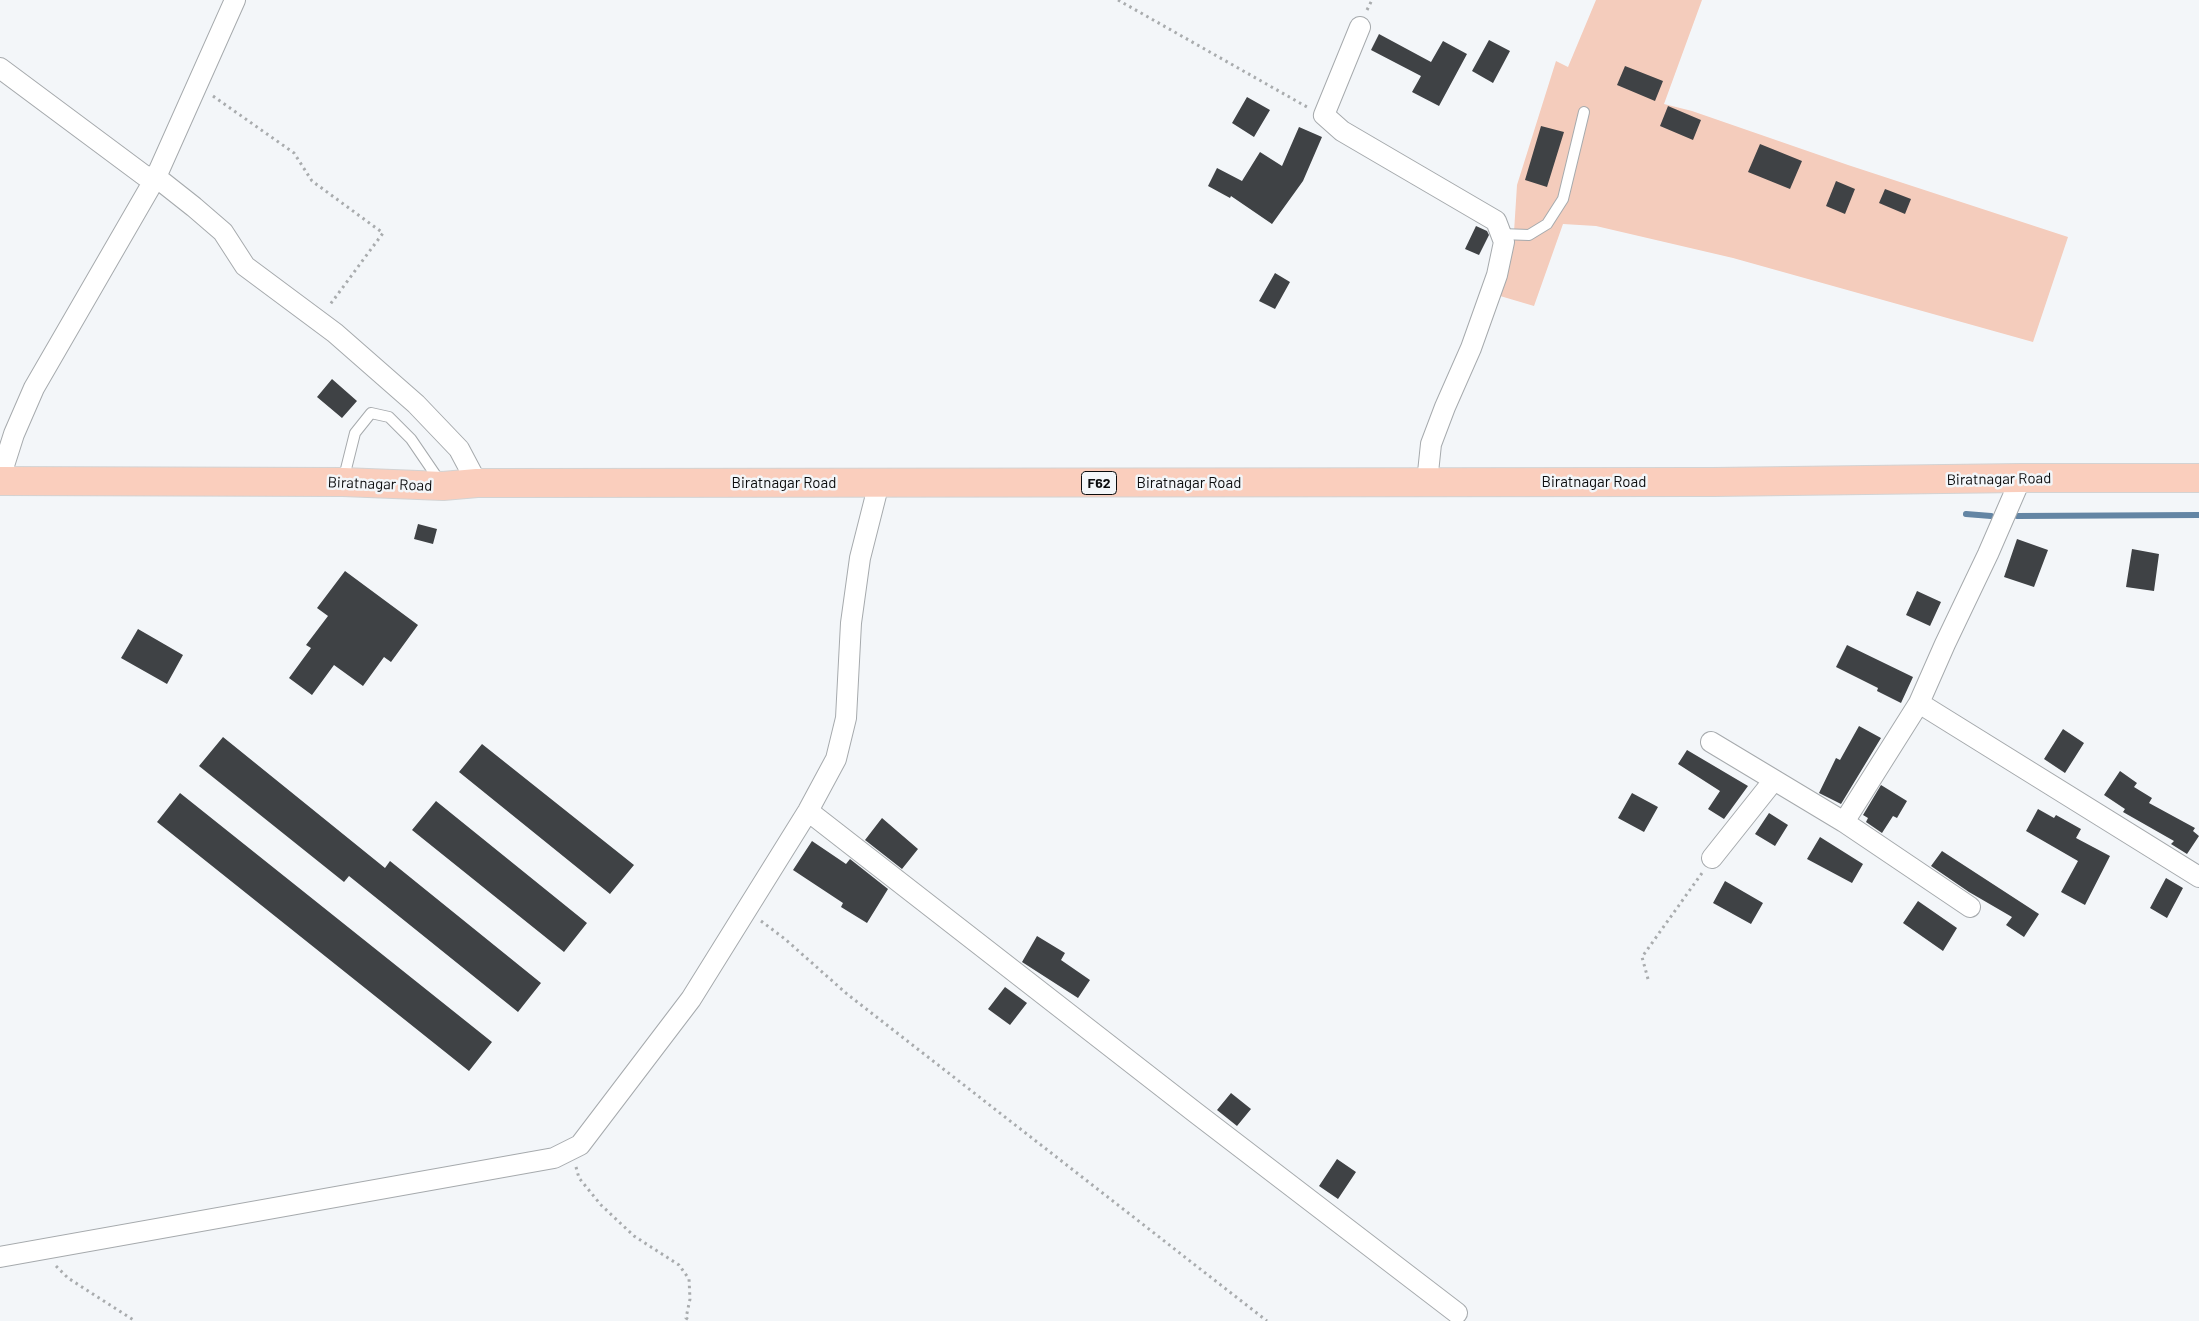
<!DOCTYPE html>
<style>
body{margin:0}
canvas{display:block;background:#f3f6f9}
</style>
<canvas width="2199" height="1321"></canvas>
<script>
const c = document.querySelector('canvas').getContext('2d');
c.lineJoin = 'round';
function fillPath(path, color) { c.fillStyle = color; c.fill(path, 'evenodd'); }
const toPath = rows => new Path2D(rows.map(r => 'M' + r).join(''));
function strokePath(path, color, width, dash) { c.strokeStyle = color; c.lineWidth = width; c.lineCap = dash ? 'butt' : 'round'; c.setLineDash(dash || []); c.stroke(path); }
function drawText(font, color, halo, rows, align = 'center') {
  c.font = font + ' Barlow,sans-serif'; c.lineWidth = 5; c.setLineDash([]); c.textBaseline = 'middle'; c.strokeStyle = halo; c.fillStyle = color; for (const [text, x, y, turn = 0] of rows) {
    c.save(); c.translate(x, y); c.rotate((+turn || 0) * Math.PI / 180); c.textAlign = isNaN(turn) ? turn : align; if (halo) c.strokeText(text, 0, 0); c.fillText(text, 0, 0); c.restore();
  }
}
const green = toPath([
 [1596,0,1702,0,1664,104,1692,111,1848,165,2068,237,2033,342,1733,258,1596,226,1563,224,1534,306,1490,293,1514,232,1517,185,1556,61,1568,67]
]);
const stream = toPath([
 [1966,514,1991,516],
 [2017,516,2199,515]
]);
const building = toPath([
 [1379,34,1431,62,1443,41,1467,54,1439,106,1412,92,1421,76,1371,50],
 [1489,40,1510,51,1493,83,1472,71],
 [1625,66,1663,81,1655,101,1617,85],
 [1247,97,1270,110,1254,137,1232,123],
 [1668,106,1701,120,1693,140,1660,126],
 [1541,126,1564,132,1547,187,1525,180],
 [1299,127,1322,137,1303,181,1272,224,1231,196,1230,198,1208,186,1217,168,1242,181,1260,152,1282,166],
 [1760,144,1802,161,1790,189,1748,172],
 [1836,181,1855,189,1845,214,1826,206],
 [1885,189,1911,199,1905,214,1879,203],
 [1476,226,1487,231,1489,235,1479,255,1465,249],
 [1275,273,1290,282,1275,309,1259,301],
 [332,379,357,401,342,418,317,397],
 [418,524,437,529,433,544,414,539],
 [2017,539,2048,550,2034,587,2004,577],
 [2132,549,2159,554,2154,591,2126,587],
 [345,571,418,625,391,662,384,657,363,686,334,665,312,695,289,678,311,648,306,645,328,616,317,608],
 [1917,591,1941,602,1930,626,1906,615],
 [138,629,183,655,167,684,121,658],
 [1847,645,1913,677,1901,703,1877,691,1878,688,1836,667],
 [1859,726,1881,738,1841,804,1819,793,1836,758,1840,760],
 [2063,729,2084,743,2065,773,2044,759],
 [223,737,385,868,390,861,541,983,518,1012,349,876,344,882,199,766],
 [482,744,634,865,610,894,459,772],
 [1687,750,1748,786,1724,819,1708,809,1720,791,1678,764],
 [2120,771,2137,783,2134,787,2152,798,2149,803,2195,828,2193,831,2199,836,2187,854,2171,844,2174,841,2123,812,2125,809,2104,795],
 [1881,785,1907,801,1897,818,1893,816,1882,833,1866,822,1868,818,1863,815],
 [180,793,492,1042,469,1071,157,822],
 [1632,793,1658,807,1644,832,1618,818],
 [436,801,587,923,564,952,412,830],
 [2038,809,2054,818,2056,815,2081,829,2076,838,2110,856,2085,905,2061,892,2078,861,2026,831],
 [1769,813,1788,825,1775,846,1755,834],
 [882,818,918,849,902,869,865,840],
 [1820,837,1863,864,1852,883,1807,859],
 [812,841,846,864,850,859,888,889,867,923,841,907,843,903,793,870],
 [1942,851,2039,914,2024,937,2006,925,2012,917,1969,892,1931,866],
 [2166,878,2183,888,2167,918,2150,908],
 [1725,881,1763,903,1751,924,1713,903],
 [1918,901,1957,928,1943,951,1903,923],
 [1037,936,1065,953,1061,960,1090,980,1078,998,1022,962],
 [1005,987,1027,1003,1010,1025,988,1009],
 [1231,1093,1251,1109,1237,1126,1217,1110],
 [1337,1159,1356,1172,1338,1199,1319,1186]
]);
const path = toPath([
 [1118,0,1307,107],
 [1367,10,1372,0],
 [213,96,294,153,312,181,383,233,329,306],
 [761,921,785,939,847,994,1267,1321],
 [1648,979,1642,957,1702,873],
 [576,1167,579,1178,601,1205,634,1236,679,1265,689,1279,690,1299,686,1318,691,1321],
 [56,1266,68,1278,135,1321]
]);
const lane = toPath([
 [1501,234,1529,235,1547,224,1563,199,1584,112],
 [343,481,355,433,371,413,389,417,411,439,441,483]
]);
const street = toPath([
 [1360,27,1324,115,1342,131,1496,221,1504,242,1497,275,1471,348,1445,407,1431,444,1427,482],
 [0,68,145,176,156,177,194,207,223,232,245,266,335,333,416,404,459,449,477,483],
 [0,478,14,434,34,388,156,177,235,0],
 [1919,703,2199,877],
 [1711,742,1844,822,1970,907],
 [808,811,1196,1113,1457,1313],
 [1844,822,1919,703,1945,644,1988,554,2021,478],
 [1712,858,1774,780],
 [0,1257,554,1158,580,1145,691,999,808,811,836,759,846,718,851,623,860,558,879,483]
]);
const primary = toPath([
 [0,481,343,482,443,486,477,483,1713,482,2021,478,2199,478]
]);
const shields = [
 [1099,483,35]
];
const shieldNames = [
 ["F62",1099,483]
];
const streetNames = [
 ["Biratnagar Road",1999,479,-1],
 ["Biratnagar Road",1594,482],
 ["Biratnagar Road",784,483],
 ["Biratnagar Road",1189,483],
 ["Biratnagar Road",380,484,2]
];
fillPath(green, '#f4ccbc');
strokePath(stream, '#6385a4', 6);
fillPath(building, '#3f4245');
strokePath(lane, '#a6aaad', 12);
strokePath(street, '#a6aaad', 22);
strokePath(primary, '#d3d3d3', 30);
strokePath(path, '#a9acae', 3, [2.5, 4]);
strokePath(lane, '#fff', 10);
strokePath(street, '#fff', 20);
strokePath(primary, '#facebd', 28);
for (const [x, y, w] of shields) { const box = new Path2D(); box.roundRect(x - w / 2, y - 11.5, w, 23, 4); c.fillStyle = '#f3f6f9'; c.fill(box); strokePath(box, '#0b0c0d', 1); }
drawText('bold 14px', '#0b0c0d', null, shieldNames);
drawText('15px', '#0b0c0d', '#f3f6f9', streetNames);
</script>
